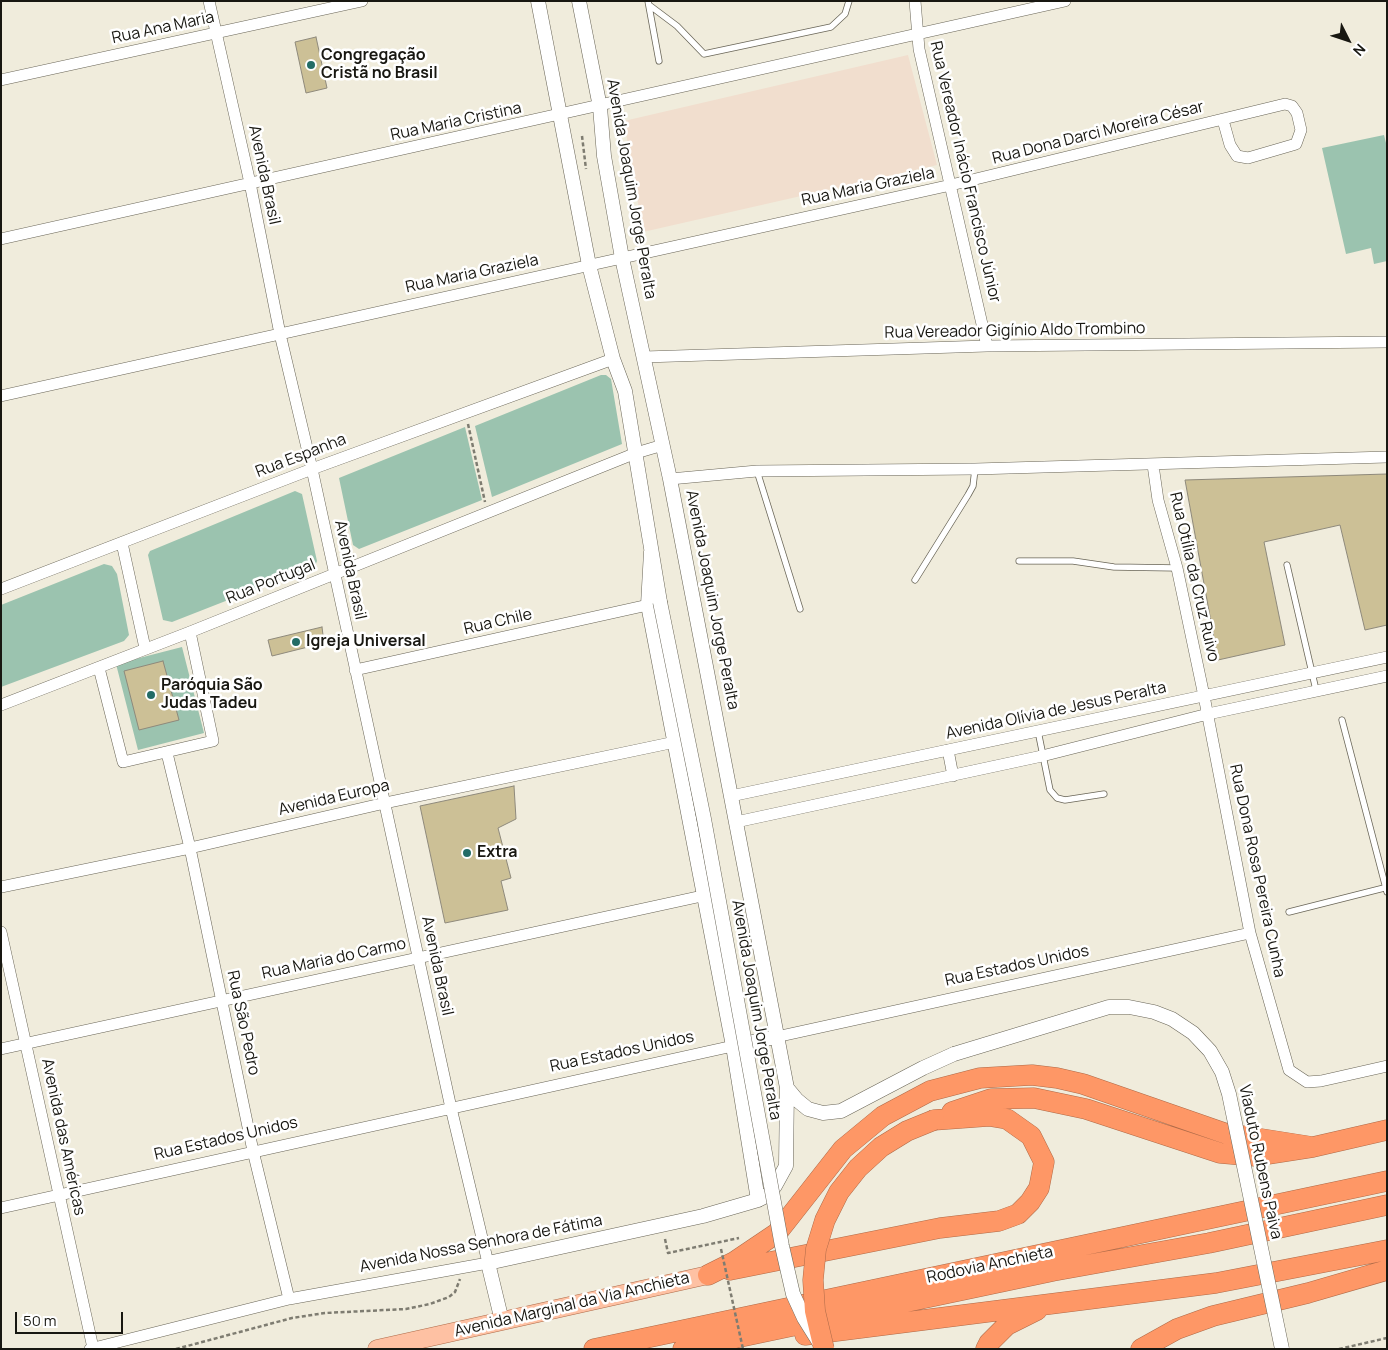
<!DOCTYPE html>
<meta charset="utf-8">
<style>
body{margin:0}
#map{position:relative;width:1388px;height:1350px;overflow:hidden;background:#f0ecdc;font-family:Manrope,sans-serif}
canvas{display:block}
.frame{position:absolute;inset:0;border:2px solid #181711;pointer-events:none}
.north{position:absolute;left:1323px;top:15px;width:50px;height:50px;-webkit-text-stroke:4px #fff;paint-order:stroke;rotate:131deg;font-size:14px;font-weight:700;line-height:20px;text-align:center;color:#181711}
.north::after{content:'';display:block;margin:auto;width:18px;height:22px;background:#181711;clip-path:polygon(50% 0,100% 100%,50% 72%,0 100%)}
.scale{position:absolute;left:15px;top:1312px;width:108px;height:22px;box-sizing:border-box;border:2px solid #181711;border-top:0;padding-left:6px;font-size:15px;line-height:18px;white-space:nowrap;color:#181711;-webkit-text-stroke:4px #fff;paint-order:stroke}
</style>
<div id="map">
<canvas width="1388" height="1350"></canvas>
<div class="frame"></div>
<div class="north">N</div>
<div class="scale">50 m</div>
</div>
<script>
const c = document.querySelector('canvas').getContext('2d');
c.lineJoin = 'round';
function fillPath(path, color) { c.fillStyle = color; c.fill(path, 'evenodd'); }
const toPath = rows => new Path2D(rows.map(r => 'M' + r).join(''));
function strokePath(path, color, width, dash) { c.strokeStyle = color; c.lineWidth = width; c.lineCap = dash ? 'butt' : 'round'; c.setLineDash(dash || []); c.stroke(path); }
function drawText(font, color, halo, rows, align = 'center') {
  c.font = font + ' Manrope,sans-serif'; c.lineWidth = 5; c.setLineDash([]); c.textBaseline = 'middle'; c.strokeStyle = halo; c.fillStyle = color; for (const [text, x, y, turn = 0] of rows) {
    c.save(); c.translate(x, y); c.rotate((+turn || 0) * Math.PI / 180); c.textAlign = isNaN(turn) ? turn : align; if (halo) c.strokeText(text, 0, 0); c.fillText(text, 0, 0); c.restore();
  }
}
const education = toPath([
 [908,55,937,165,643,232,624,121]
]);
const green = toPath([
 [1384,135,1387,147,1387,261,1374,264,1371,248,1346,254,1322,148],
 [601,375,606,375,611,379,622,444,492,497,475,426],
 [465,427,482,500,359,549,353,545,339,478],
 [295,491,302,494,317,561,315,566,172,622,163,620,148,555,150,551],
 [104,564,112,566,117,574,129,635,124,641,1,687,1,605],
 [182,647,204,733,138,750,116,664]
]);
const building = toPath([
 [316,37,327,88,306,93,295,42,316,37],
 [1387,474,1387,625,1365,630,1340,525,1264,542,1285,645,1218,660,1185,480,1387,474],
 [322,627,324,643,272,656,268,640,322,627],
 [163,661,179,720,139,730,124,671,163,661],
 [514,786,516,819,498,828,511,878,501,881,508,910,445,923,420,806,514,786]
]);
const path = toPath([
 [582,136,586,169],
 [468,424,485,502],
 [665,1239,668,1253,739,1238],
 [176,1349,292,1318,325,1313,406,1309,430,1304,449,1297,455,1292,460,1279],
 [1339,1349,1387,1338]
]);
const service = toPath([
 [648,1,659,61],
 [649,5,677,26,704,54,831,27,845,14,849,1],
 [757,471,800,609],
 [1019,561,1073,561,1114,567,1177,568],
 [1287,565,1316,690],
 [915,580,968,495,973,486,975,469],
 [1342,720,1387,892],
 [1038,731,1050,790,1057,798,1065,800,1104,794],
 [1289,912,1384,888]
]);
const minor = toPath([
 [915,1,919,49,987,346],
 [1,80,362,1],
 [1,239,1065,1],
 [644,357,987,346,1387,342],
 [1,396,951,185,1285,104,1292,106,1297,113,1301,130,1296,144,1248,158,1237,156,1230,145,1223,120],
 [1153,465,1158,500,1177,568,1204,696,1250,933,1289,1070,1307,1082,1321,1081,1387,1066],
 [670,479,757,471,975,469,1387,457],
 [122,543,145,648],
 [1,589,312,469,613,359],
 [99,668,123,762,213,741,190,632],
 [355,670,648,605],
 [1,705,190,632,636,453,663,445],
 [948,750,953,776],
 [167,753,190,848,253,1151,289,1299],
 [731,796,1387,657],
 [736,822,1042,756,1208,714,1387,676],
 [1,887,190,848,385,803,675,742],
 [1,932,93,1348],
 [776,1037,1250,933],
 [1,1049,702,896],
 [1,1208,733,1046],
 [90,1349,289,1299,488,1263,451,1108,312,469,280,334,250,183,209,1]
]);
const tertiary = toPath([
 [538,1,589,265,613,359,625,391,660,602],
 [579,1,600,107,604,156,622,258,670,479,787,1088,797,1100,808,1109,823,1113,841,1111,923,1068,954,1054],
 [651,552,648,605,733,1046,758,1200],
 [733,1046,776,1037],
 [502,1321,488,1263,703,1216,758,1200,768,1195,775,1186,786,1166,787,1088]
]);
const primary = toPath([
 [377,1349,708,1275]
]);
const motorway = toPath([
 [952,1112,991,1099,1034,1098,1086,1109,1220,1153,1255,1156,1313,1147,1387,1130],
 [730,1270,940,1228,999,1221,1018,1214,1030,1202,1039,1188,1044,1162,1031,1136,1007,1119,989,1116,934,1120],
 [708,1275,734,1262,777,1233,843,1149,883,1116,930,1091,980,1078,1032,1075,1057,1078,1083,1084,1224,1133,1313,1147],
 [805,1335,1216,1283,1387,1250],
 [594,1349,1387,1181],
 [683,1349,1053,1271,1209,1243,1387,1205],
 [986,1349,989,1343,1007,1325,1037,1310],
 [1141,1349,1177,1329,1213,1316,1308,1293,1387,1270]
]);
const pathBridge = toPath([
 [721,1249,743,1349]
]);
const tertiaryBridge = toPath([
 [660,602,704,819,782,1246,793,1294,804,1318,819,1342],
 [954,1054,1109,1007,1129,1007,1154,1012,1172,1019,1193,1033,1210,1051,1222,1072,1229,1094,1282,1349]
]);
const motorwayBridge = toPath([
 [824,1349,815,1311,813,1280,816,1249,825,1220,839,1192,858,1168,881,1147,907,1131,934,1120]
]);
const markers = [
 [311,65,5,"#236c66"],
 [296,642,5,"#236c66"],
 [151,695,5,"#236c66"],
 [467,853,5,"#236c66"]
];
const streetNames = [
 ["Rua Ana Maria",163,28,-12],
 ["Rua Maria Cristina",456,122,-12],
 ["Rua Dona Darci Moreira César",1098,133,-14],
 ["Rua Vereador Inácio Francisco Júnior",965,172,77],
 ["Avenida Brasil",264,175,78],
 ["Rua Maria Graziela",868,187,-12],
 ["Avenida Joaquim Jorge Peralta",631,189,80],
 ["Rua Maria Graziela",472,274,-12],
 ["Rua Vereador Gigínio Aldo Trombino",1015,331,-1],
 ["Rua Espanha",301,456,-21],
 ["Avenida Brasil",350,570,78],
 ["Rua Otília da Cruz Ruivo",1194,577,77],
 ["Rua Portugal",271,582,-22],
 ["Avenida Joaquim Jorge Peralta",712,600,79],
 ["Rua Chile",498,622,-13],
 ["Avenida Olívia de Jesus Peralta",1056,711,-12],
 ["Avenida Europa",334,798,-13],
 ["Rua Dona Rosa Pereira Cunha",1257,871,78],
 ["Rua Maria do Carmo",334,959,-12],
 ["Avenida Brasil",437,966,78],
 ["Rua Estados Unidos",1017,966,-12],
 ["Avenida Joaquim Jorge Peralta",756,1010,80],
 ["Rua São Pedro",243,1023,78],
 ["Rua Estados Unidos",622,1052,-12],
 ["Avenida das Américas",63,1137,78],
 ["Rua Estados Unidos",226,1139,-13],
 ["Viaduto Rubens Paiva",1260,1162,78],
 ["Avenida Nossa Senhora de Fátima",481,1244,-11],
 ["Rodovia Anchieta",990,1265,-12],
 ["Avenida Marginal da Via Anchieta",572,1305,-13]
];
const poiNames = [
 ["Congregação",321,56],
 ["Cristã no Brasil",321,74],
 ["Igreja Universal",306,642],
 ["Paróquia São",161,686],
 ["Judas Tadeu",161,704],
 ["Extra",477,853]
];
fillPath(education, '#f1dece');
fillPath(green, '#9bc3af');
fillPath(building, '#ccc096');
strokePath(building, '#8e897b', 1);
strokePath(service, '#696557', 7);
strokePath(minor, '#696557', 12);
strokePath(tertiary, '#696557', 15);
strokePath(primary, '#ae6a48', 19);
strokePath(motorway, '#ae6a48', 21);
strokePath(path, '#7e7c71', 2.5, [4, 2.5]);
strokePath(service, '#fff', 5.5);
strokePath(minor, '#fff', 11);
strokePath(tertiary, '#fff', 14);
strokePath(primary, '#fec1a3', 18);
strokePath(motorway, '#fe9766', 20);
strokePath(tertiaryBridge, '#696557', 15, []);
strokePath(motorwayBridge, '#ae6a48', 21, []);
strokePath(pathBridge, '#7e7c71', 2.5, [4, 2.5]);
strokePath(tertiaryBridge, '#fff', 14);
strokePath(motorwayBridge, '#fe9766', 20);
for (const [x, y, r, color] of markers) { const dot = new Path2D(); dot.arc(x, y, r, 0, 2 * Math.PI); c.fillStyle = color; c.fill(dot); strokePath(dot, '#fff', 2); }
drawText('16px', '#181711', '#fff', streetNames);
drawText('bold 16px', '#181711', '#fff', poiNames, 'left');
</script>
